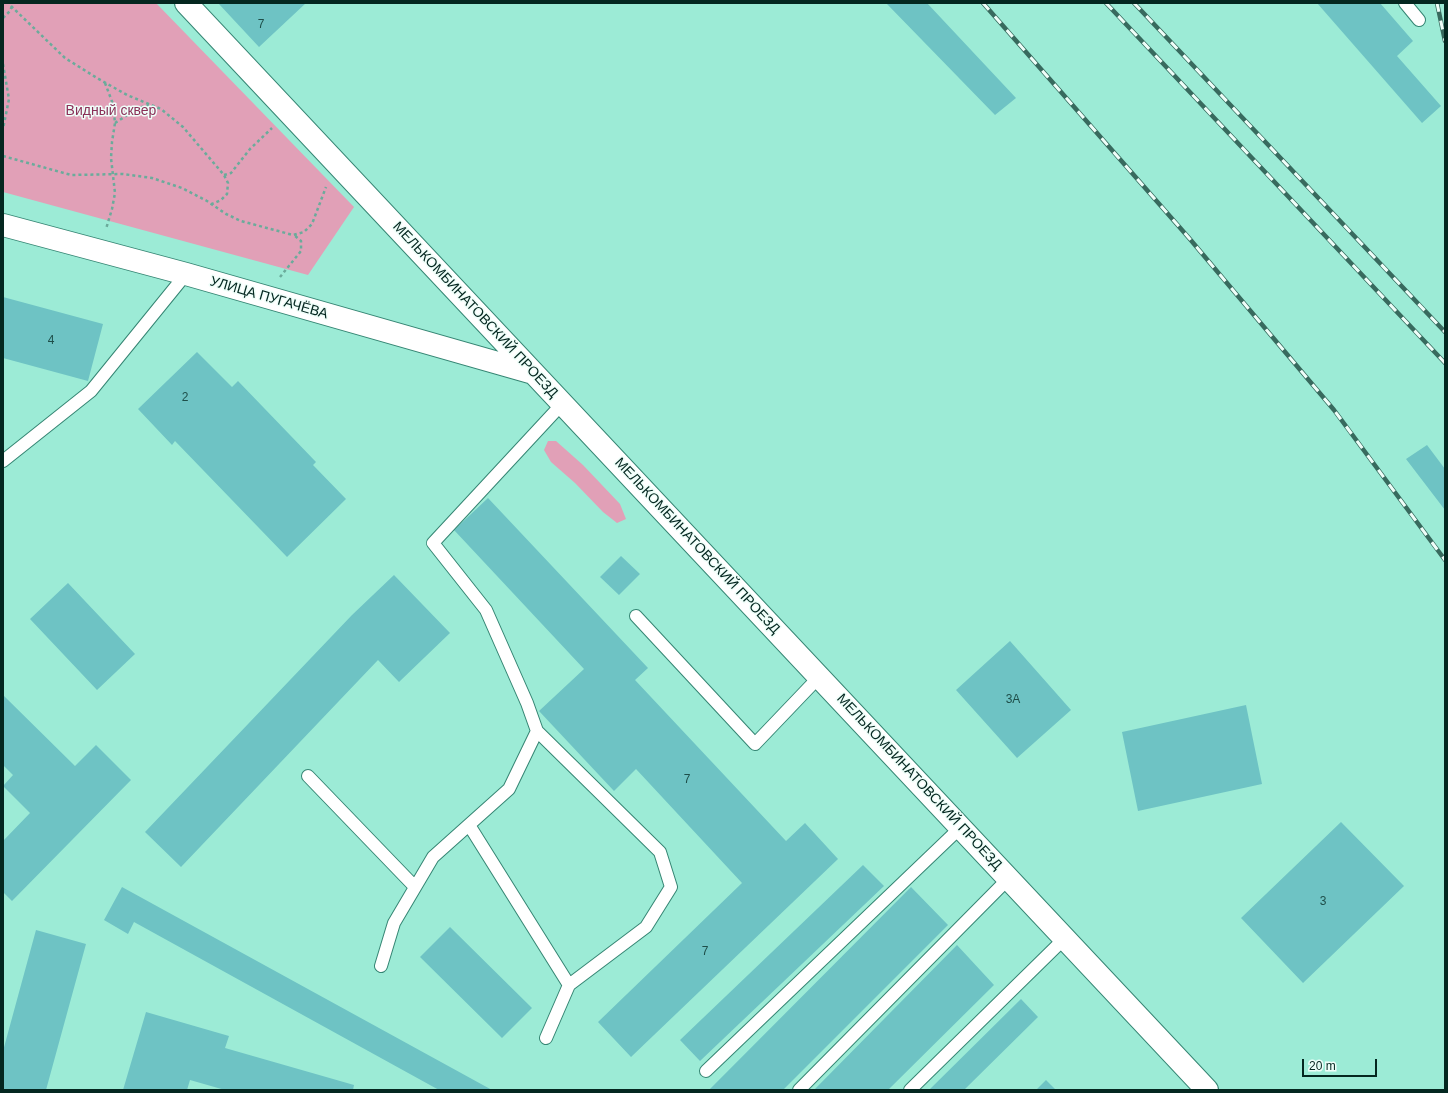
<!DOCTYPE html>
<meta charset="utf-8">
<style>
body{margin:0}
#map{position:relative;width:1448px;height:1093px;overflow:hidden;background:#9cebd6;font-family:Helvetica,sans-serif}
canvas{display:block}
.frame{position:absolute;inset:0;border:4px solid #042720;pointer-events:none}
.scale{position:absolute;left:1302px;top:1059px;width:75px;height:18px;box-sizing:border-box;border:2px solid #042720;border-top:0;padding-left:5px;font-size:12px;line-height:14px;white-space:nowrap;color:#042720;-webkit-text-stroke:3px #effef9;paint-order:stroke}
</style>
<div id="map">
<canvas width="1448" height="1093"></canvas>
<div class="frame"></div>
<div class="scale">20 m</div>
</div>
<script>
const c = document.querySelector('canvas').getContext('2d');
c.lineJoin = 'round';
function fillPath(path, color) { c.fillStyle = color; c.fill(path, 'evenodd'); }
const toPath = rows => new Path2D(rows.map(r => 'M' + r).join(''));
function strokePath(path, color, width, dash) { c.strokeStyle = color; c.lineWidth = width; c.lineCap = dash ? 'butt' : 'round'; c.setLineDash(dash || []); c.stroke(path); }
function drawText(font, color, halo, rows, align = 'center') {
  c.font = font + ' Helvetica,sans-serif'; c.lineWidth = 3; c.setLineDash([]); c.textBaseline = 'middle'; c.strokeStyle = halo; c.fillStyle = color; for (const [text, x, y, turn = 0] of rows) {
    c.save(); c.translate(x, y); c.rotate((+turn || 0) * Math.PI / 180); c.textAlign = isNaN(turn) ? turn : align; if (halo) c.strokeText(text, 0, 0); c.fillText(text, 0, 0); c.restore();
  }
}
const green = toPath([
 [3,3,156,3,354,207,308,275,3,192],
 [548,441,556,441,583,465,620,504,626,519,617,523,603,512,575,483,551,462,544,450]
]);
const building = toPath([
 [218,3,306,3,259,47],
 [886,3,927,3,1016,98,995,115],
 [1317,3,1380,3,1413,41,1397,56,1441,106,1422,123],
 [3,297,103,324,88,381,3,358],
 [197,352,232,387,238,381,316,462,313,465,346,499,287,557,175,441,172,445,138,409],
 [1427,445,1445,469,1445,510,1406,459],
 [488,498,648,668,635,680,786,841,805,823,838,859,631,1057,598,1022,742,883,636,769,614,791,539,711,584,669,454,530],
 [621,556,640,574,619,595,600,577],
 [394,575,450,633,399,682,378,660,181,867,145,832,352,615],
 [68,583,135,654,97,690,30,619],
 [1010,641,1071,710,1017,758,956,690],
 [3,695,75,766,96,745,131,780,12,901,3,892,3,841,30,813,3,786,13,775,3,765],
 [1246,705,1262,784,1138,811,1122,732],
 [1341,822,1404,886,1303,983,1241,918],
 [863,865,884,886,700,1061,680,1040],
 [122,887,492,1090,439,1090,134,922,128,934,104,920],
 [911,887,948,925,783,1090,709,1090],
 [450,927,532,1008,502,1038,420,957],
 [36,930,86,944,46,1090,3,1090,3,1051],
 [957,945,994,985,888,1090,814,1090],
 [1021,999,1038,1017,964,1090,929,1090],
 [146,1012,229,1036,225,1048,354,1085,353,1090,225,1090,190,1080,187,1090,123,1090],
 [1046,1080,1056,1090,1036,1090]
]);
const path = toPath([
 [11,6,65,58,97,78,127,95,161,109,183,127,224,175,228,183,227,194,221,200,212,204],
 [3,18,10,11,13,3],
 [3,64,9,99,3,129],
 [105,83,113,104,115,123,112,142,111,158,115,193,112,209,106,229],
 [115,123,138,108,150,105],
 [3,156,71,175,123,174,152,178,182,188,207,201,226,214,241,221,293,235,304,232,312,224,326,187],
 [224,175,231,173,250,149,272,128],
 [280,277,301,251,301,241,294,235]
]);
const lane = toPath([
 [1405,3,1419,20],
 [3,461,91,391,186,274],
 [636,616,755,744,819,677],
 [537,731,660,852,671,887,646,927,569,985],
 [308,776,415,887],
 [469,825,569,985,546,1038],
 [381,966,394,923,433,857,509,789,537,731,527,703,486,610,433,543,562,404],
 [706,1071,961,827],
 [799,1090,1009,878],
 [910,1090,1065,938]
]);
const street = toPath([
 [186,3,1207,1090],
 [3,225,186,274,533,373]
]);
const rail = toPath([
 [983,3,1189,238,1334,410,1445,560],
 [1106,3,1445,363],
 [1134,3,1445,332],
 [1437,3,1445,41]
]);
const numberNames = [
 ["7",261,25],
 ["4",51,341],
 ["2",185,398],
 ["3А",1013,700],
 ["7",687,780],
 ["3",1323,902],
 ["7",705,952]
];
const parkNames = [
 ["Видный сквер",111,111]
];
const streetNames = [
 ["УЛИЦА ПУГАЧЁВА",269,298,16],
 ["МЕЛЬКОМБИНАТОВСКИЙ ПРОЕЗД",475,310,47],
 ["МЕЛЬКОМБИНАТОВСКИЙ ПРОЕЗД",697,546,47],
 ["МЕЛЬКОМБИНАТОВСКИЙ ПРОЕЗД",919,782,47]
];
fillPath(green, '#e1a0b7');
fillPath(building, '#6ec3c4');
strokePath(lane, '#358573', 14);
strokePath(street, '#358573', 24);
strokePath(path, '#6bab9b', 2.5, [3, 3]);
strokePath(lane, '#fff', 12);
strokePath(street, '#fff', 22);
strokePath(rail, '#386a5e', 4.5);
strokePath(rail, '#effef9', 3, [9]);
drawText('12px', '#1e4e49', null, numberNames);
drawText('14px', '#8a3058', '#effef9', parkNames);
drawText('14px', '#042720', '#effef9', streetNames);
</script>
